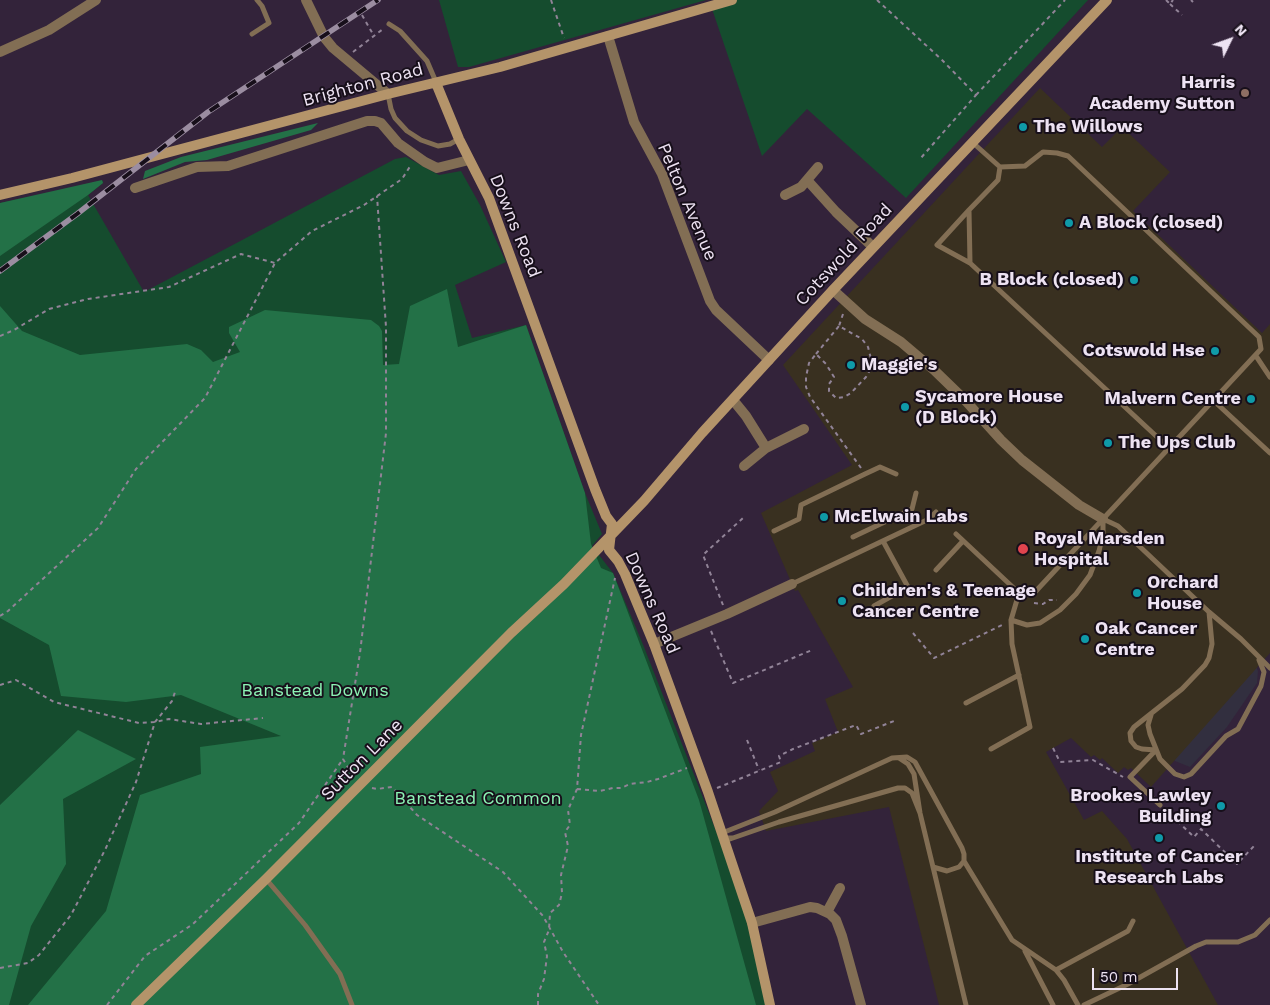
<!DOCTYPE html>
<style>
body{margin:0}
#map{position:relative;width:1270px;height:1005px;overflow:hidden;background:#33233a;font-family:"Work Sans",sans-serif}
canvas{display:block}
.north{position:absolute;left:1205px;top:15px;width:50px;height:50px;-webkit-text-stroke:4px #170f1a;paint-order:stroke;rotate:48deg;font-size:14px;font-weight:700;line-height:20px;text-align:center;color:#ede2f2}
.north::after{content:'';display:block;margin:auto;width:18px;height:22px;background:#ede2f2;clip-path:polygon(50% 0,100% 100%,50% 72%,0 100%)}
.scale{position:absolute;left:1092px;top:968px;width:86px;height:22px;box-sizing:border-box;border:2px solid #ede2f2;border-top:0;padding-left:6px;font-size:15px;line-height:18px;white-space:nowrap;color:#ede2f2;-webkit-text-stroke:4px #170f1a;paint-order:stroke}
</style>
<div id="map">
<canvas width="1270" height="1005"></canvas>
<div class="north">N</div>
<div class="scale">50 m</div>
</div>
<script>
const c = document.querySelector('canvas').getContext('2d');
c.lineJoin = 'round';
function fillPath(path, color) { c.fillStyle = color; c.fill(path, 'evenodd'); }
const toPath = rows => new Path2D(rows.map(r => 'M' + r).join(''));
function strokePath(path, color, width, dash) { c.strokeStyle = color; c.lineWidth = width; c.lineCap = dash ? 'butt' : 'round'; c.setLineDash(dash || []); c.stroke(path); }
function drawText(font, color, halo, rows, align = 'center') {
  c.font = font + ' "Work Sans",sans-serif'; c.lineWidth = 4; c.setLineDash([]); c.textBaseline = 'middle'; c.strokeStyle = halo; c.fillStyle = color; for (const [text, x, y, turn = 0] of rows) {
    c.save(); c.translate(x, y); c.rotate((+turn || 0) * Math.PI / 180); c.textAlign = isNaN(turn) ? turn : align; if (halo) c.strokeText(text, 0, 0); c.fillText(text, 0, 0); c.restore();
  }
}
const industrial = toPath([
 [1253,659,1258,671,1257,683,1227,727,1190,767,1175,761,1167,753]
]);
const medical = toPath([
 [1040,88,1102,147,1122,127,1170,172,1133,211,1262,333,1270,324,1270,653,1151,787,1131,768,1128,770,1124,767,1118,773,1102,758,1100,760,1094,755,1091,757,1071,738,1046,752,1084,820,1102,811,1127,839,1218,1005,939,1005,889,807,766,831,759,811,778,791,770,772,815,751,812,743,838,732,825,699,853,687,798,590,795,591,761,513,852,465,783,365]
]);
const green = toPath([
 [439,0,706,0,469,67,458,67],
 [732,0,1088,0,906,198,807,109,762,156,711,6],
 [406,157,439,175,461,171,480,205,506,262,455,285,472,338,526,325,585,493,602,534,592,546,613,573,644,647,752,923,770,1005,0,1005,0,203,103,181,103,183,88,195,144,292,395,159]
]);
const forest = toPath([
 [318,123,311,130,207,160,185,162,143,179,145,171,181,157],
 [102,180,103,183,88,195,0,256,0,203],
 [447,289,458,347,526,325,585,493,591,544,601,568,613,573,699,800,756,1005,28,1005,106,911,140,795,201,774,200,747,281,736,181,695,126,702,61,696,49,645,0,618,0,306,22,331,80,355,187,344,201,350,213,362,240,352,229,333,229,327,265,310,371,320,379,326,382,331,383,365,399,364,410,306],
 [78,730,136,759,63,799,66,864,31,926,9,1005,0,1005,0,805]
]);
const path = toPath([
 [551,0,564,38],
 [877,0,942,60,976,95,920,159],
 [1166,0,1170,4,1173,0],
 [1191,0,1193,2],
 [1170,4,1182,15],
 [362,15,374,36],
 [353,52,383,29],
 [976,95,1065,0],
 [843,314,839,326,862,339,868,347,872,363,870,370,866,377,851,393,844,397,836,398,829,391,829,384,834,377,826,364,816,354,809,363,806,377,806,387,810,397,861,468],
 [0,336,14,330,49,309,88,299,169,287,241,254,275,263],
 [816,354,839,326],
 [1034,603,1043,604,1049,600,1057,600],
 [723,605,703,555,744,517],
 [0,616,8,611,98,528,136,469,205,398,275,263,312,231,364,205,402,179,411,165],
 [711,631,733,683,812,650],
 [913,633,934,658,1004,624],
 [0,685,16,680,54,702,139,723,155,722,169,719,201,724,263,718],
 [747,740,759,770],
 [1053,748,1060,762,1093,760,1123,777],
 [353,776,343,759,360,653,386,433,386,327,377,196],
 [372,788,377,789,392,787,417,815,503,872,543,916,563,952,599,1005],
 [717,788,781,762,779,756,793,749,856,725,861,734,894,721],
 [577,789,600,791,613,788,621,788,630,784,647,782,658,779,687,768],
 [1166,810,1194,837,1201,829,1237,864,1254,846],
 [0,968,28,963,39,955,71,915,105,850,136,782,155,722,172,701,176,689],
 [107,1005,145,956,193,924,299,823,343,759],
 [538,1005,538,994,544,979,547,956,544,942,549,930,550,913,559,905,562,893,561,875,568,846,565,832,570,825,568,810,577,789,581,735,615,578]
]);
const lane = toPath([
 [389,24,400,31,427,61,436,82],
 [252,34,269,23,262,6,257,0],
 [388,94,391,109,395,118,407,131,421,140,438,146,450,144,459,139],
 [1000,167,998,180,969,210,970,263,1169,448],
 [969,210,937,245,970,263],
 [1256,356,1270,377],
 [1214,401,1270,453],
 [774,531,799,519,801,505,865,474,880,467,896,474],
 [956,534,1019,593,1026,595,1032,594,1036,591,1261,349,1259,337,1068,156,1057,153,1043,152,1025,166,1000,167,972,142],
 [853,537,912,509,916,493],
 [936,570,963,541],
 [792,584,929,519,936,512],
 [874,606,908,587,883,541],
 [1011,620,1027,625,1040,623,1060,610,1076,594,1090,575,1099,551,1103,534,1103,519,1118,526,1209,612,1241,639,1270,668],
 [966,703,1019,675],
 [1151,715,1148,725,1150,734,1160,759,1175,774,1184,777,1191,774,1226,736,1238,729,1261,686,1264,672,1259,660],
 [991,749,1030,727,1012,644,1011,620,1019,593],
 [1156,750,1142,749,1136,747,1131,741,1130,733,1134,727,1182,689,1205,665,1209,658,1212,644,1209,612],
 [1156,750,1130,777,1160,805],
 [899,758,908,764,914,774,920,813,933,867,947,871,959,867,964,861],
 [732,838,726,838,722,833,775,812,892,758,907,757,915,762,962,848,964,854,964,861,1012,940,1056,970,1064,980,1078,1005],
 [730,839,779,822,898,788,905,788,912,793,920,813],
 [933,867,966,1005],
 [266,879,305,925,340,974,352,1005],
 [1025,951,1053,1005],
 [1056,970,1128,931,1133,921],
 [1084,1005,1128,984,1196,946,1206,942,1238,942,1255,935,1270,920]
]);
const street = toPath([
 [306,0,324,37,333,48,388,94],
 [608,36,634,122,662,174,710,301,716,310,769,360],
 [0,52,49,30,96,0],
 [808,181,836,212,873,247],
 [135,188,197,167,228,166,367,121,375,121,381,123,398,143,425,162,437,168,469,160],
 [785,195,801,187,818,167],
 [833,290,865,319,901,342,934,370,964,399,1001,440,1022,460,1079,505,1103,519],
 [733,400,746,416,766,448],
 [744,466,766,448,804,429],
 [654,644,727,614,792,584],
 [827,912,840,888],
 [752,923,810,907,817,908,830,914,836,920,842,936,861,1005]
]);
const secondary = toPath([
 [436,83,459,139,489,198,595,489,606,516,612,524,609,550,618,561,625,574,654,644,708,792,752,923,770,1005],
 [0,195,72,178,388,94,500,67,732,0],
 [136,1005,266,879,511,633,564,584,644,501,702,433,833,290,1107,0]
]);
const rail = toPath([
 [0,271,77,214,208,112,378,0]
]);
const markers = [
 [1245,93,5,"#8d6e63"],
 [1023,127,5,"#0f9aa8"],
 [1069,223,5,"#0f9aa8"],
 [1134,280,5,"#0f9aa8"],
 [1215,351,5,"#0f9aa8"],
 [851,365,5,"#0f9aa8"],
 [1251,399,5,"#0f9aa8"],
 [905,407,5,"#0f9aa8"],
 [1108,443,5,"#0f9aa8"],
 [824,517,5,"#0f9aa8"],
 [1023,549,6,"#e0444e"],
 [1137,593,5,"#0f9aa8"],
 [842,601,5,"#0f9aa8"],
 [1085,639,5,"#0f9aa8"],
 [1221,806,5,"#0f9aa8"],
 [1159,838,5,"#0f9aa8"]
];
const poiNames = [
 ["Harris",1235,83,"right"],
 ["Academy Sutton",1235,104,"right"],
 ["The Willows",1033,127],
 ["A Block (closed)",1079,223],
 ["B Block (closed)",1124,280,"right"],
 ["Cotswold Hse",1205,351,"right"],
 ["Maggie's",861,365],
 ["Sycamore House",915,397],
 ["(D Block)",915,418],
 ["Malvern Centre",1241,399,"right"],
 ["The Ups Club",1118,443],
 ["McElwain Labs",834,517],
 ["Royal Marsden",1034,539],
 ["Hospital",1034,560],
 ["Orchard",1147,583],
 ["House",1147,604],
 ["Children's & Teenage",852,591],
 ["Cancer Centre",852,612],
 ["Oak Cancer",1095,629],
 ["Centre",1095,650],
 ["Brookes Lawley",1211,796,"right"],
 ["Building",1211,817,"right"],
 ["Institute of Cancer",1159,857,"center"],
 ["Research Labs",1159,878,"center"]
];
const streetNames = [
 ["Brighton Road",363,85,-15],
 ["Pelton Avenue",687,202,67],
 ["Downs Road",515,226,68],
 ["Cotswold Road",844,255,-47],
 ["Downs Road",652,603,66],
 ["Sutton Lane",362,760,-45]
];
const parkNames = [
 ["Banstead Downs",315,691],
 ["Banstead Common",478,799]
];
fillPath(industrial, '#322f3f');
fillPath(medical, '#393020');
fillPath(green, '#154c2e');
fillPath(forest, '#237147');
strokePath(path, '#918397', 2, [4, 4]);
strokePath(lane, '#826e54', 5);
strokePath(street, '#826e54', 10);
strokePath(secondary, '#b4946a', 10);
strokePath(rail, '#9b8da1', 5.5);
strokePath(rail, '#170f1a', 4, [11]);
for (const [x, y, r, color] of markers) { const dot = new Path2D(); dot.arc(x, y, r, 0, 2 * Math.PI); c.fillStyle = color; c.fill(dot); strokePath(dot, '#170f1a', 2); }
drawText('bold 18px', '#ede2f2', '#170f1a', poiNames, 'left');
drawText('18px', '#ede2f2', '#170f1a', streetNames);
drawText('18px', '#8df4b5', '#170f1a', parkNames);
</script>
